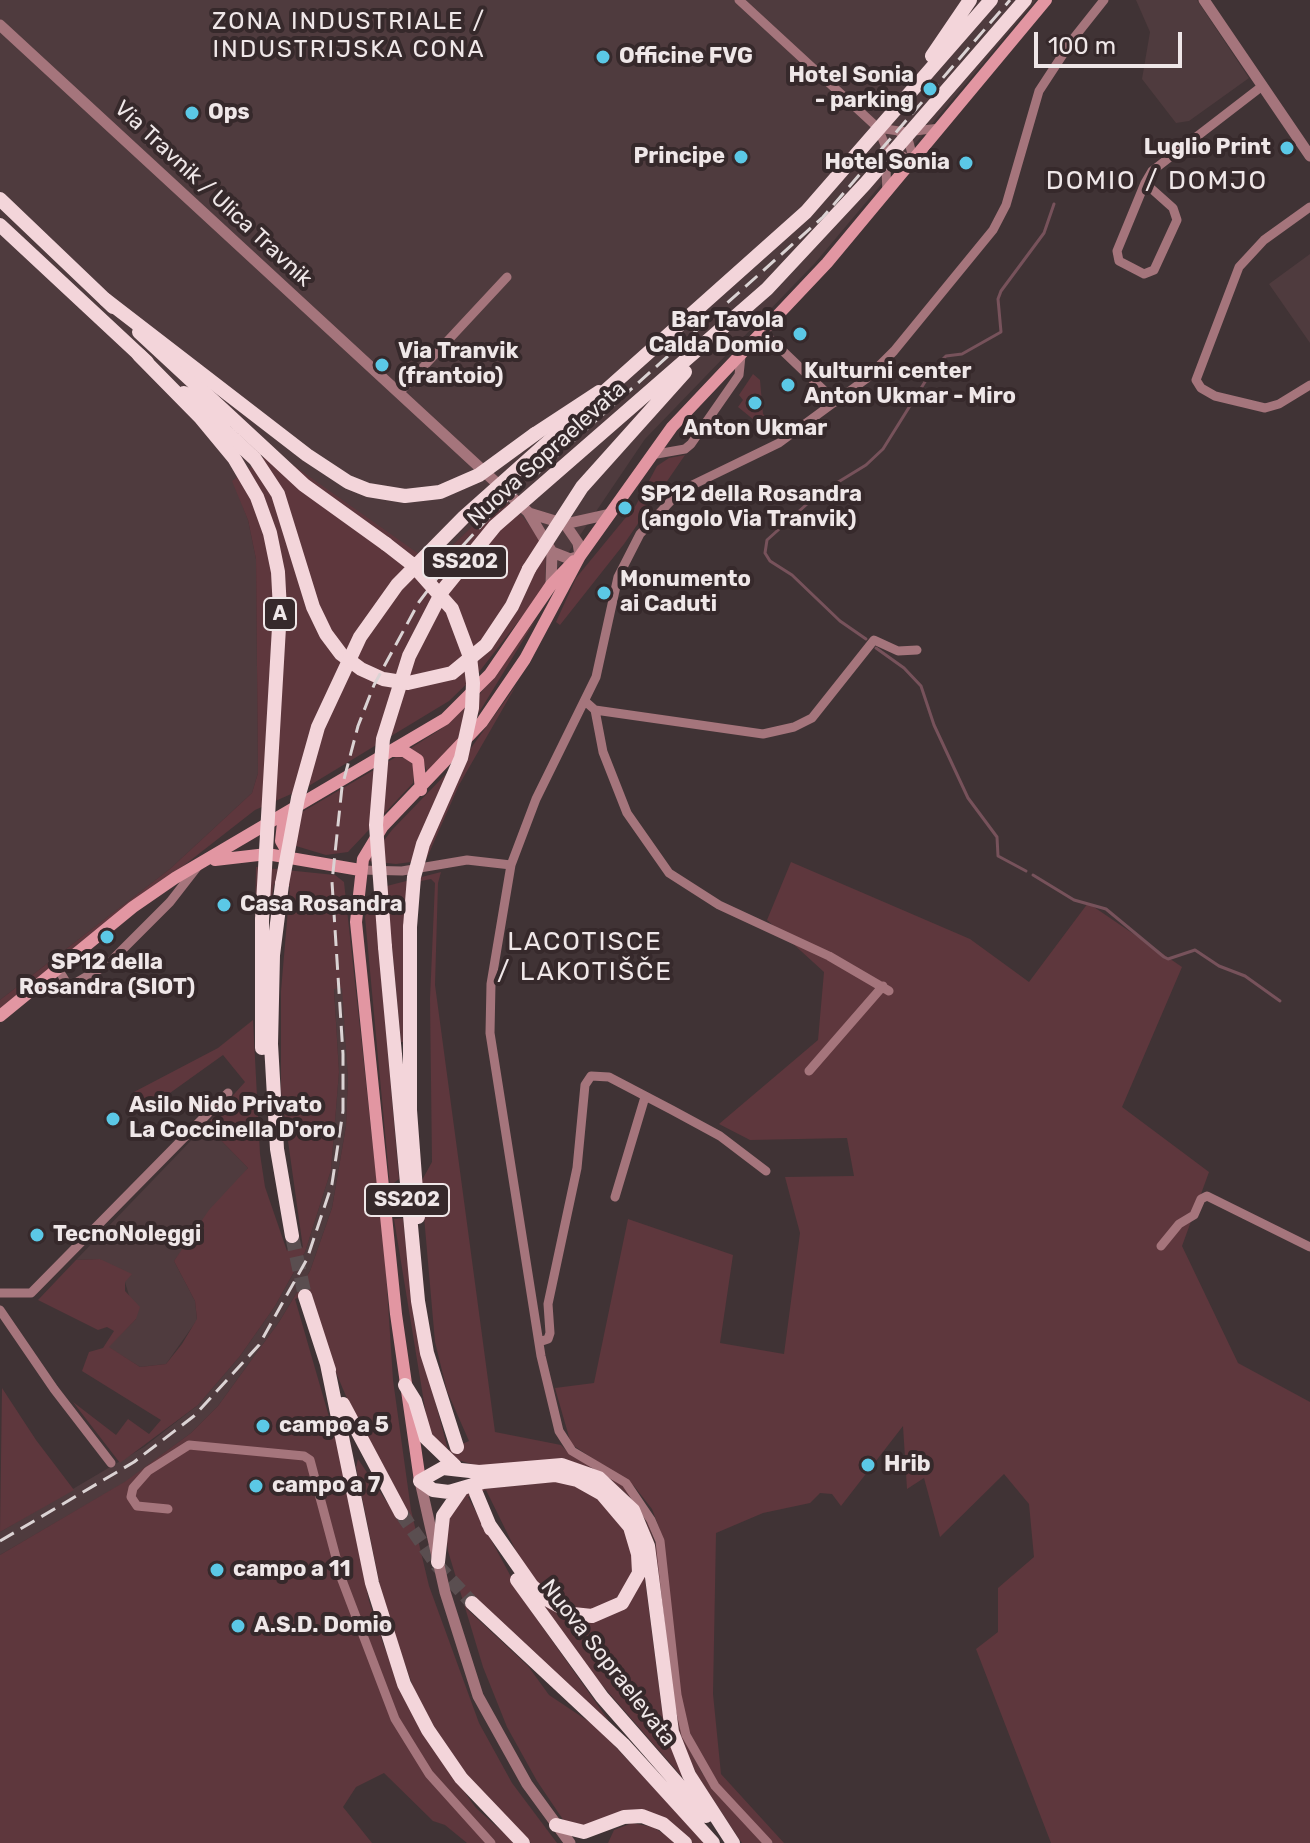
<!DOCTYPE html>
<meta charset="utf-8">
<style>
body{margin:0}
#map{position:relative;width:1310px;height:1843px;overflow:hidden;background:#403335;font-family:Rubik,sans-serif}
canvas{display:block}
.scale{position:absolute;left:1034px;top:32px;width:148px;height:36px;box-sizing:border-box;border:4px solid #efe7e8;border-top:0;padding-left:10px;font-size:24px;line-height:28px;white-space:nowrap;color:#efe7e8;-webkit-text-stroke:6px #36292b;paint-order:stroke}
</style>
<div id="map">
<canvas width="1310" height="1843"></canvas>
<div class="scale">100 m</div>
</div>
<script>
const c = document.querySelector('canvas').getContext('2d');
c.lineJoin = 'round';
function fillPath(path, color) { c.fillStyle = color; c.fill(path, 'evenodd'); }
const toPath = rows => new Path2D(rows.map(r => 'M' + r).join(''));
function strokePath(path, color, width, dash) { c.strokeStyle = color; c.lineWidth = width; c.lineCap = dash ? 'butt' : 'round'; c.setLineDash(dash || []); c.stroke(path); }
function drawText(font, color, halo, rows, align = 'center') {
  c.font = font + ' Rubik,sans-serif'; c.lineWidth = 8; c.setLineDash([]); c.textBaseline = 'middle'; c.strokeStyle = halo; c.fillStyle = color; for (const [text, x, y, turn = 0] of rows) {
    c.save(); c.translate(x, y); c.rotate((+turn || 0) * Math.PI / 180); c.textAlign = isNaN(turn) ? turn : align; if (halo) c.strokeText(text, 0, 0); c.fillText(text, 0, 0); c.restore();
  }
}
const built = toPath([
 [0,0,1036,0,815,263,645,439,545,587,502,499,433,564,233,480,248,520,256,559,258,773,252,793,170,869,0,1000],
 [1136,0,1197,0,1249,78,1189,121,1176,123,1142,79,1150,32],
 [1310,254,1310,343,1269,284],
 [334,988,343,988,348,1079,346,1126,332,1208,310,1271,279,1322,218,1406,191,1433,127,1481,0,1555,0,1532,144,1447,198,1405,240,1356,275,1306,305,1252,331,1170,339,1072],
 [206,1125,248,1168,174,1261,195,1301,197,1320,166,1364,140,1367,108,1347,136,1319,125,1282,100,1259,76,1260]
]);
const green = toPath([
 [753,374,760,380,763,414,768,419,770,433,738,407,743,400,739,395],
 [273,451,433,564,502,498,523,517,546,548,545,587,479,672,449,701,307,787,255,810,0,1009,0,1000,170,869,252,793,258,773,256,559,248,520,232,481],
 [685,455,624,544,560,625,556,622,576,578,636,505,657,466,669,458],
 [536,619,483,706,460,739,428,774,423,760,411,748,441,729,480,694],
 [517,684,459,785,426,860,396,864,368,861,392,830,471,748],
 [396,757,407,758,415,767,413,783,348,852,326,855,296,846,297,815],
 [791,862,970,939,1029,982,1088,903,1182,967,1122,1107,1209,1172,1182,1246,1238,1363,1310,1402,1310,1843,1051,1843,976,1649,998,1632,998,1588,1034,1557,1029,1504,1004,1474,940,1537,924,1478,907,1489,903,1426,841,1506,832,1494,820,1493,810,1503,763,1513,716,1533,713,1694,721,1774,784,1843,773,1843,716,1783,684,1721,660,1530,652,1509,634,1486,571,1444,555,1388,594,1383,628,1219,733,1255,720,1343,784,1354,800,1233,785,1177,854,1176,847,1138,750,1140,719,1124,818,1040,824,972,767,920],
 [256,867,335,875,344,882,385,1257,393,1380,411,1510,429,1586,479,1723,512,1783,557,1843,531,1843,504,1818,448,1753,415,1692,384,1606,356,1467,358,1459,397,1517,332,1363,311,1292,295,1299,338,1448,369,1601,384,1646,413,1713,435,1751,476,1808,515,1843,467,1843,445,1825,433,1821,384,1773,356,1787,343,1807,372,1843,0,1843,0,1555,126,1481,191,1433,218,1406,279,1322,310,1271,332,1208,346,1126,348,1079,342,988,334,989,339,1072,331,1170,305,1252,275,1306,240,1356,198,1405,120,1463,73,1402,116,1435,128,1419,149,1434,161,1420,82,1371,89,1352,103,1348,114,1331,107,1327,98,1330,38,1300,76,1260,100,1259,132,1274,125,1282,125,1291,140,1307,136,1319,109,1347,140,1367,166,1364,182,1344,197,1319,195,1301,174,1261,209,1210,248,1168,206,1125,245,1082,223,1055,149,1108,134,1092,218,1048,253,1020,260,1154,265,1187,287,1251,292,1236,303,1248,281,1091,281,991,290,886,274,884,268,920,255,920],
 [441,872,438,883,435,985,495,1432,561,1445,569,1453,607,1473,628,1490,645,1515,657,1550,676,1710,683,1737,702,1773,764,1843,742,1843,739,1839,697,1775,684,1748,679,1734,654,1546,646,1521,631,1498,610,1479,563,1460,478,1466,458,1460,429,1433,394,1219,403,1218,414,1321,448,1450,469,1441,447,1391,435,1342,421,1182,432,1162,430,999,435,883,431,879,421,881,419,891,404,1042,401,1042,392,947,379,949,399,1179,390,1186,365,917,371,897,383,887],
 [2,1388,36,1440,74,1490,0,1532],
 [561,1481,589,1490,625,1526,634,1566,623,1594,597,1609,578,1610,542,1589,519,1557,486,1490,468,1497,524,1601,609,1721,472,1603,467,1609,528,1666,549,1695,597,1727,705,1843,692,1843,668,1821,646,1810,582,1827,566,1824,537,1781,507,1727,483,1667,448,1551,446,1534,451,1511,464,1495,474,1490],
 [644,1572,662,1710,683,1778,582,1662,542,1602,597,1620,607,1617,631,1600],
 [632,1823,653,1827,678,1843,608,1843,614,1830]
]);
const stream = toPath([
 [866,639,840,621,792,575,770,561,765,553,767,540,817,495,866,465,883,449,933,369,946,356,962,354,1001,332,998,299,1001,291,1044,233,1054,204],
 [876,648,904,668,921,686,934,725,968,798,997,837,998,856,1026,871],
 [1033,875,1074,900,1106,909,1164,957,1168,959,1195,950,1219,966,1245,976,1280,1001]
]);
const trunkTunnel = toPath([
 [292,1236,305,1296],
 [401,1513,437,1565,472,1603]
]);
const minor = toPath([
 [739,0,878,128,885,145,887,193],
 [878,128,906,132,940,128],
 [889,150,914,161,908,139,898,131],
 [1145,183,1173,208,1177,220,1154,270,1144,274,1119,261,1117,251,1145,183,1152,171,1261,87],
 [1310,207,1264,240,1239,267,1196,380,1201,388,1215,396,1265,408,1279,404,1310,385],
 [763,332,836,402],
 [399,393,507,277],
 [651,455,685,449,691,444,739,375,741,356],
 [586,702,595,710,603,752,627,813,669,873,719,905,829,956,889,991],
 [595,710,763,734,794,727,812,718,874,640,898,651,917,650],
 [511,865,491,984,490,1033,541,1356,559,1431,572,1451,626,1483,651,1520,660,1541,677,1695,686,1735,715,1786,768,1843],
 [360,870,402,871,467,860,511,865,536,799,596,677,618,577,640,534,680,491,779,443,866,379,894,351,993,230,1006,205,1039,91,1073,39,1104,0],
 [57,967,69,987,108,964,170,902,198,866],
 [809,1071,883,986],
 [615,1197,645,1097],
 [1161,1246,1179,1224,1194,1215,1201,1199,1207,1196,1310,1247],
 [0,1293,31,1293,228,1093],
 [0,1310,54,1389,111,1463],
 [539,1342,548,1339,550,1333,548,1304,577,1168,585,1085,591,1076,609,1077,672,1110,720,1136,766,1171],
 [168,1509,137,1506,131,1497,133,1488,148,1471,189,1445,304,1456,310,1460,342,1580,395,1719,429,1774,491,1843]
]);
const tertiary = toPath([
 [1204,0,1310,156],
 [0,25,528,512,552,552,551,585],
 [529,513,565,524,610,514],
 [552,552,570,559,580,556,578,543,565,524],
 [420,1481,445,1592,478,1696,527,1784,570,1843]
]);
const secondary = toPath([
 [391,751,404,751,418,760,421,790],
 [284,814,281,841,289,855],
 [215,860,267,854,360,870],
 [0,1016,133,907,175,878,445,719,490,674,551,585,574,561],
 [420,1481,396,1314,356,922,363,859,383,826,482,722,525,659,580,556,672,427,827,263,1046,0]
]);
const trunk = toPath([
 [0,199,113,307],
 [0,225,147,362],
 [139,332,304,485,386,544],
 [184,393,255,459,278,494,313,607,326,634,341,654,361,669,383,679,408,683,452,673,486,645,512,606,529,569],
 [535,434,599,392],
 [282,884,273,955,271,1044,277,1149,292,1236],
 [410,927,410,1110,418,1217],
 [385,947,418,1301,427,1353,457,1447],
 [262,1048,262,920],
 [305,1296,329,1370],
 [327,1364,372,1583,404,1684,428,1730,461,1778,523,1843],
 [405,1385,415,1401,426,1438,455,1466],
 [343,1404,401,1513],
 [476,1493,491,1529],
 [488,1523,532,1586,546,1599,573,1614,592,1616,622,1603,639,1573,638,1554,630,1527,602,1494,577,1480,555,1475,483,1482,449,1492,433,1490,420,1481,443,1468,479,1472,562,1465,599,1478,633,1510,648,1546,672,1732,689,1775,733,1843],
 [438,1562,443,1516,461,1490],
 [517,1580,602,1697,706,1816],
 [472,1603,623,1744,713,1843],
 [556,1825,584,1832,624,1817,642,1816,663,1824,685,1843]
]);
const rail = toPath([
 [0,1541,134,1462,194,1416,259,1345,307,1259,332,1184,343,1111,343,1054,332,882,342,787,358,726,374,685,419,602,456,553,492,514,823,217,1010,0]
]);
const trunkBridge = toPath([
 [932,56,970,0],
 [106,300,307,455,348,482,368,490,405,496,440,492,479,475,535,434],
 [139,355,200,417,234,458,257,497,270,533,278,572,280,610,262,920],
 [386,544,413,565,452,609,470,657,473,683,472,708,461,758,423,844,414,877,410,927],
 [529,569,582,487,685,372],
 [282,884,298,798,318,727,360,637,397,585,464,517,806,212,991,0],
 [385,947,376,825,383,739,409,656,443,590,495,526,767,289,865,184,1025,0]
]);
const markers = [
 [603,57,8,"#5bc8e6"],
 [930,89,8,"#5bc8e6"],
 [192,113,8,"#5bc8e6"],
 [1287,148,8,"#5bc8e6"],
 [741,157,8,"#5bc8e6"],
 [966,163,8,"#5bc8e6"],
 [800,334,8,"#5bc8e6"],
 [382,365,8,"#5bc8e6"],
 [788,385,8,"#5bc8e6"],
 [755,403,8,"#5bc8e6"],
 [625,508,8,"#5bc8e6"],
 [604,593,8,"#5bc8e6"],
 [224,905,8,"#5bc8e6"],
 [107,937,8,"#5bc8e6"],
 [113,1119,8,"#5bc8e6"],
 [37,1235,8,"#5bc8e6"],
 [263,1426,8,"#5bc8e6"],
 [868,1465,8,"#5bc8e6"],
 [256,1486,8,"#5bc8e6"],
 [217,1570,8,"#5bc8e6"],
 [238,1626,8,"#5bc8e6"]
];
const shields = [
 [465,562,84],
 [280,614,32],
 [407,1200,84]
];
const shieldNames = [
 ["SS202",465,562],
 ["A",280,614],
 ["SS202",407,1200]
];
const poiNames = [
 ["Officine FVG",619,57],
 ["Hotel Sonia",914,76,"right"],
 ["- parking",914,101,"right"],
 ["Ops",208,113],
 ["Luglio Print",1271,148,"right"],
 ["Principe",725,157,"right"],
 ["Hotel Sonia",950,163,"right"],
 ["Bar Tavola",784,321,"right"],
 ["Calda Domio",784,346,"right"],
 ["Via Tranvik",398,352],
 ["(frantoio)",398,377],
 ["Kulturni center",804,372],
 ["Anton Ukmar - Miro",804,397],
 ["Anton Ukmar",755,429,"center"],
 ["SP12 della Rosandra",641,495],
 ["(angolo Via Tranvik)",641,520],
 ["Monumento",620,580],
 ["ai Caduti",620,605],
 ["Casa Rosandra",240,905],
 ["SP12 della",107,963,"center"],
 ["Rosandra (SIOT)",107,988,"center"],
 ["Asilo Nido Privato",129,1106],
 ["La Coccinella D'oro",129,1131],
 ["TecnoNoleggi",53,1235],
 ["campo a 5",279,1426],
 ["Hrib",884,1465],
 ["campo a 7",272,1486],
 ["campo a 11",233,1570],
 ["A.S.D. Domio",254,1626]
];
const streetNames = [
 ["Via Travnik / Ulica Travnik",213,194,43],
 ["Nuova Sopraelevata",547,454,-42],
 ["Nuova Sopraelevata",608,1663,52]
];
const neighbourhoodNames = [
 ["ZONA INDUSTRIALE /",349,22],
 ["INDUSTRIJSKA CONA",349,50]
];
const quarterNames = [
 ["DOMIO / DOMJO",1157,181],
 ["LACOTISCE",585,942],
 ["/ LAKOTIŠČE",585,972]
];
fillPath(built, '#4f3b3e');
fillPath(green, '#5e373d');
strokePath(stream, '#77525b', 3);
strokePath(trunkTunnel, '#5a4e50', 14, [14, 7]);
strokePath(minor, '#a5757c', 9);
strokePath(tertiary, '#a5757c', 11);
strokePath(secondary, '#e296a2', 12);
strokePath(trunk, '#f3d5da', 14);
strokePath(rail, '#dbd3d4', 3, [16, 8]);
strokePath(trunkBridge, '#f3d5da', 14);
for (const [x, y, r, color] of markers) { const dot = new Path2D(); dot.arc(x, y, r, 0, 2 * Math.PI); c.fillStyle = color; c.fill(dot); strokePath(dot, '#36292b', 3); }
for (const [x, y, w] of shields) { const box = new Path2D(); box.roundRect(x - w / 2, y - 16, w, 32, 6); c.fillStyle = '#36292b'; c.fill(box); strokePath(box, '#efe7e8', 2); }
drawText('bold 20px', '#efe7e8', null, shieldNames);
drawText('bold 22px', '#efe7e8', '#36292b', poiNames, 'left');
drawText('22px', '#efe7e8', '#36292b', streetNames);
c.letterSpacing = '2px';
drawText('24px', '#efe7e8', '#36292b', neighbourhoodNames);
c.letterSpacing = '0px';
c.letterSpacing = '2px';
drawText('26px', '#efe7e8', '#36292b', quarterNames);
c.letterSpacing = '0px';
</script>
